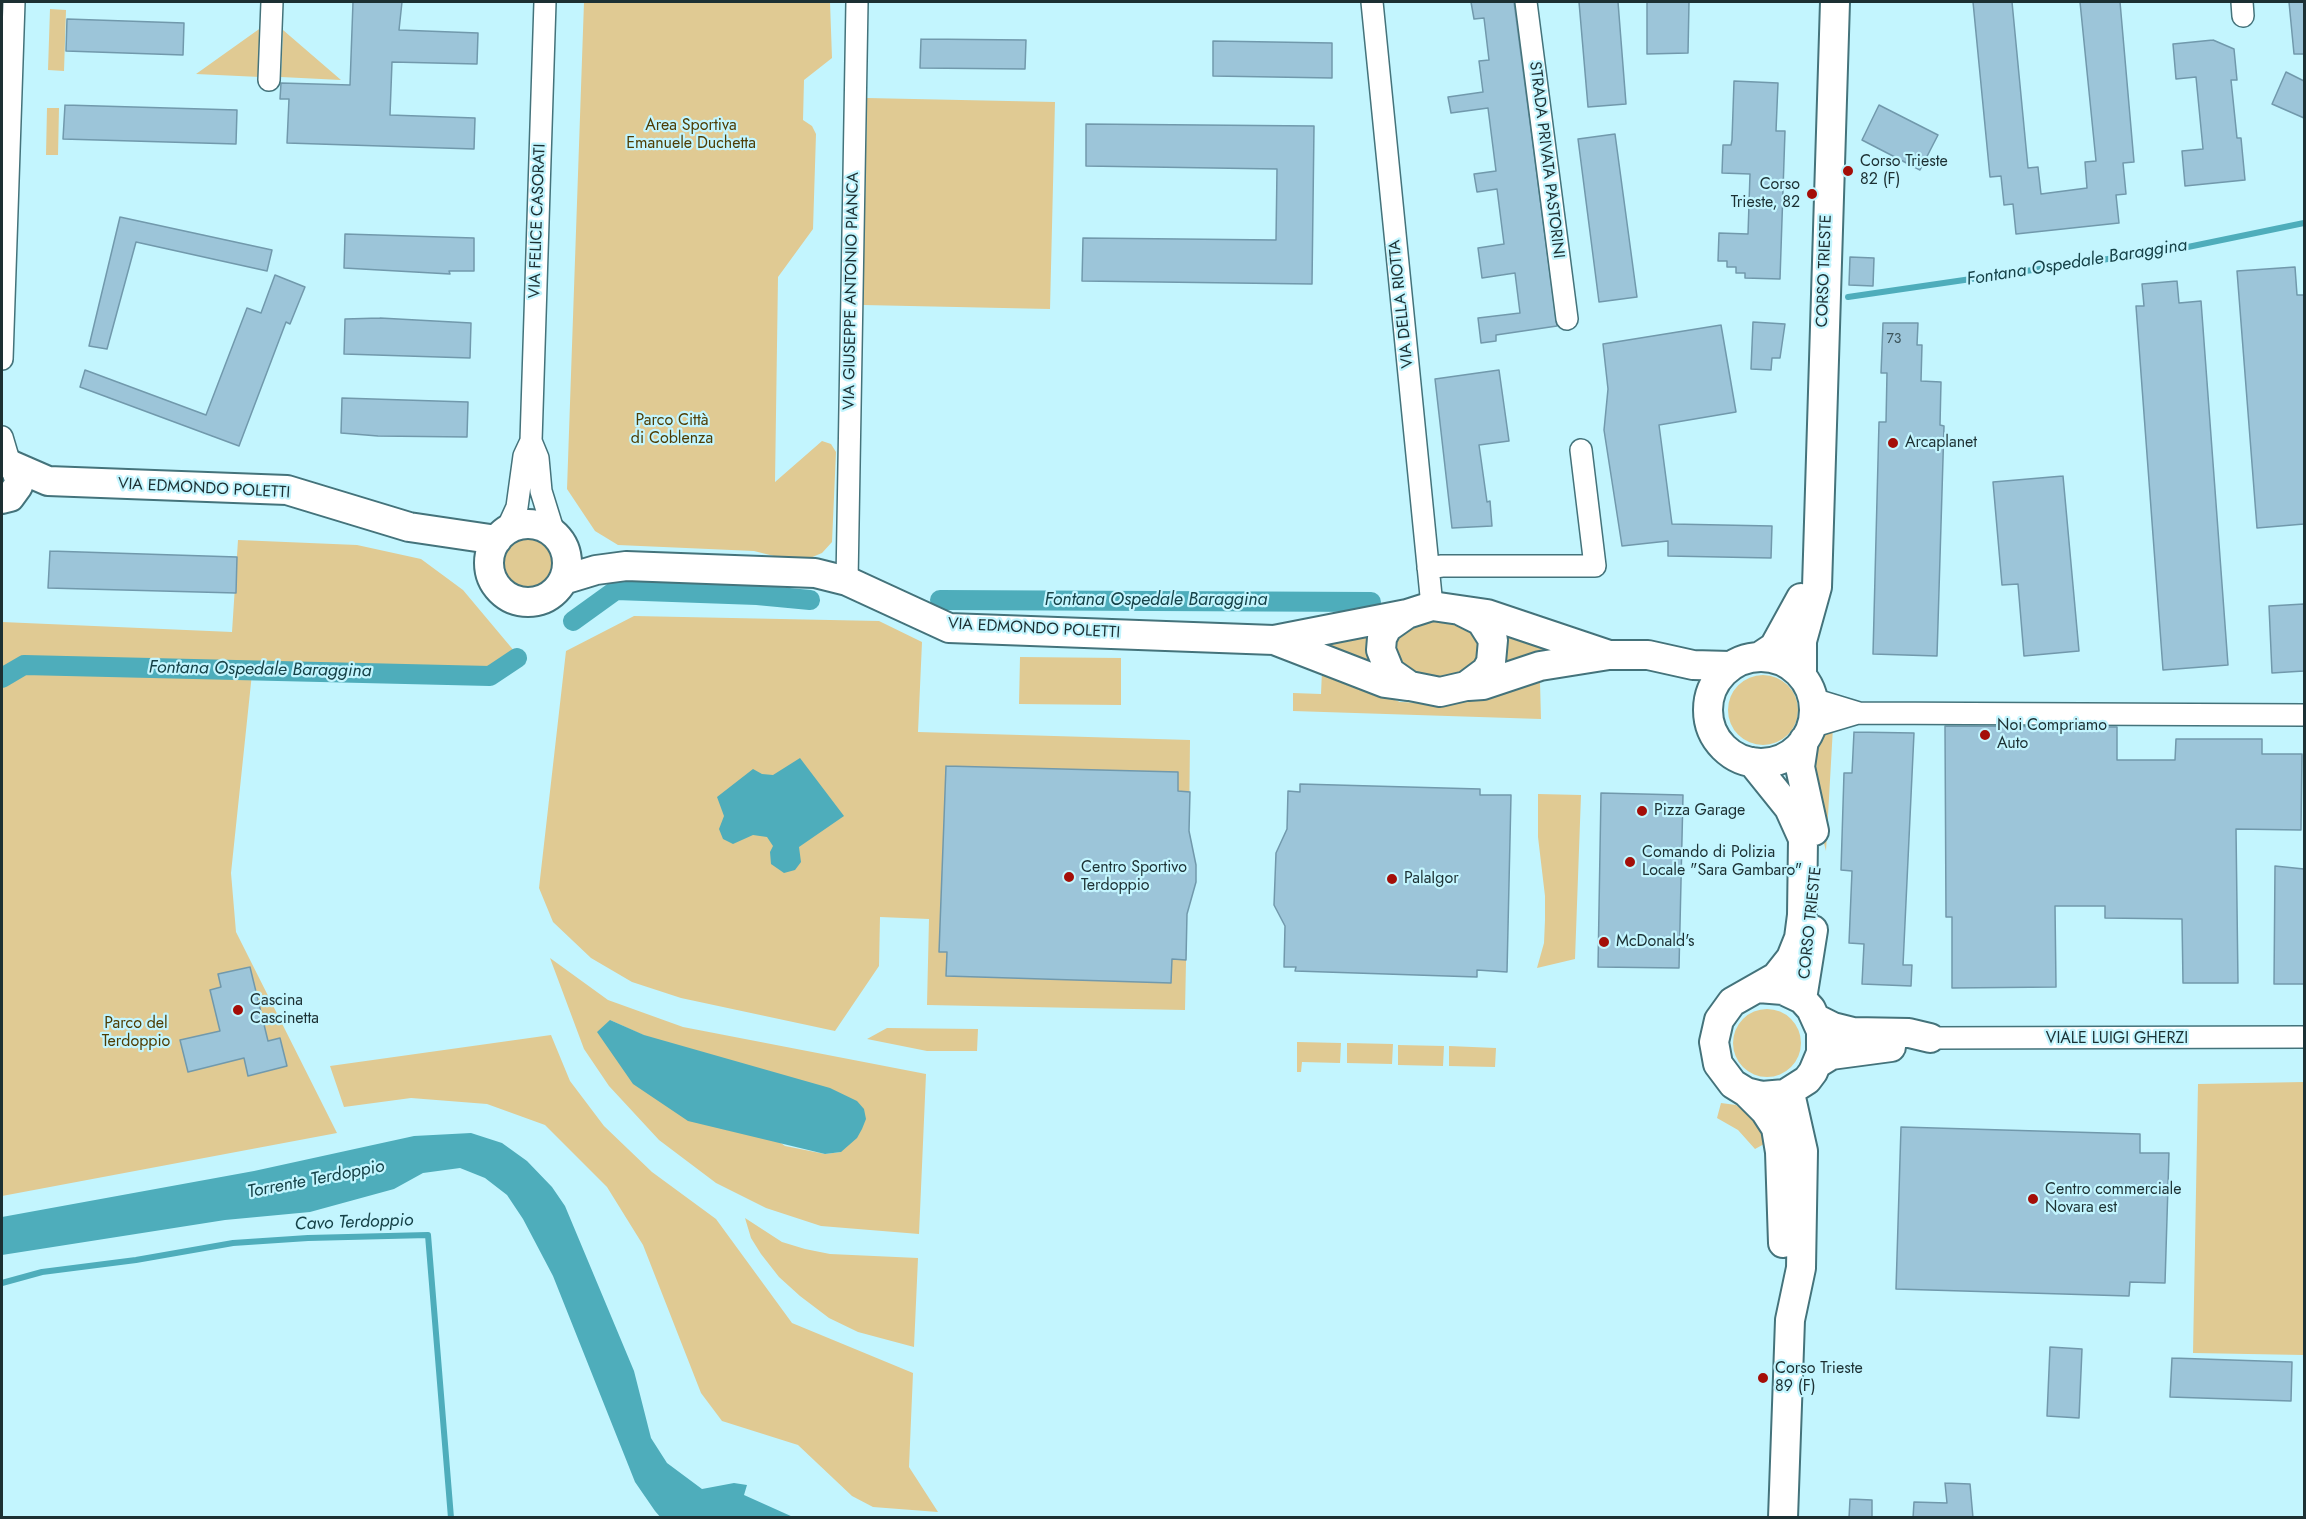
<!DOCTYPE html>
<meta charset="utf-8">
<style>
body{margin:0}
#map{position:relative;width:2306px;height:1519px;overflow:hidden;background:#c3f5fe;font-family:Jost,sans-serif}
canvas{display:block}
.frame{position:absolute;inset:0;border:3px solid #1c3033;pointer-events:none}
</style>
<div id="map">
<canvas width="2306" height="1519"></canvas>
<div class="frame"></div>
</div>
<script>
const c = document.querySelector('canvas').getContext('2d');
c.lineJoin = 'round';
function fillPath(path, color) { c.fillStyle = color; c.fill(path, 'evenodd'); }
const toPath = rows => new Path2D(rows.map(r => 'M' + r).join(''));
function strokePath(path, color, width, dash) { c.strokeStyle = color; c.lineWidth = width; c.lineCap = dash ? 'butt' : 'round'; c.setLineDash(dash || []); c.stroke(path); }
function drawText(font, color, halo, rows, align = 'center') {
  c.font = font + ' Jost,sans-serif'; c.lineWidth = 4.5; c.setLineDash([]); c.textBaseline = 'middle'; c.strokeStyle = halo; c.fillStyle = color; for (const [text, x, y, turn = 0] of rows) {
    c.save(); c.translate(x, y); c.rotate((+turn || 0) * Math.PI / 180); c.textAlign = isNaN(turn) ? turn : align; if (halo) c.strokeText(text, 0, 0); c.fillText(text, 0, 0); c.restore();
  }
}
const green = toPath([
 [584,2,830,2,832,58,804,80,803,120,812,126,816,134,813,229,778,277,775,482,822,441,831,444,836,452,832,542,822,553,810,558,778,557,754,551,618,545,595,531,567,489],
 [50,9,66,10,64,71,48,70],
 [262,27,260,77,196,74],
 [283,30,341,80,281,77],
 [867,98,1055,102,1050,309,863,305],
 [47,108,59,108,58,155,46,155],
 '499 564a30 30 0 1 1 60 0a30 30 0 1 1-60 0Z',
 [238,540,357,545,421,559,463,590,515,652,475,675,253,664,231,873,236,932,337,1133,2,1196,2,622,232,632],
 [634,616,879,621,922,642,918,732,1190,740,1189,830,1196,865,1196,882,1187,914,1185,1010,927,1005,929,919,880,917,879,966,835,1031,681,998,632,982,591,958,553,922,539,888,566,651],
 [1425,619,1462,624,1480,639,1478,663,1467,672,1443,678,1426,677,1402,670,1390,639],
 [1384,622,1375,663,1324,653,1326,637],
 [1498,633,1585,652,1494,668],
 [1020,657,1121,658,1121,705,1019,704],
 [1322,671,1400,702,1456,704,1540,682,1541,719,1293,711,1293,693,1321,694],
 '1728 710a35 35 0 1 1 70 0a35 35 0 1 1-70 0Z',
 [1833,727,1826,851,1811,794,1813,752,1822,735],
 [1538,794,1581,795,1575,959,1537,968,1544,943,1545,920,1545,896,1538,837],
 [550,958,608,1000,683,1027,926,1074,919,1234,821,1226,766,1208,716,1183,659,1140,609,1086,584,1049],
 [610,1020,643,1035,841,1152,825,1154,785,1146],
 '1733 1043a34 34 0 1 1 68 0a34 34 0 1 1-68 0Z',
 [887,1028,978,1029,977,1051,927,1051,867,1039],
 [551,1035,570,1081,604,1126,652,1172,716,1219,792,1323,913,1373,909,1467,938,1512,873,1507,852,1496,798,1445,722,1421,701,1393,643,1245,607,1187,545,1125,487,1104,411,1098,344,1107,330,1066],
 [1297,1042,1341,1043,1340,1063,1302,1062,1301,1072,1297,1072],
 [1347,1043,1393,1044,1392,1064,1347,1063],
 [1398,1045,1444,1046,1443,1066,1398,1065],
 [1449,1046,1496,1048,1495,1067,1449,1066],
 [2304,1082,2304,1355,2193,1353,2198,1084],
 [1721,1103,1736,1105,1749,1115,1760,1128,1766,1143,1755,1149,1738,1130,1717,1118],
 [745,1218,782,1242,805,1249,830,1254,918,1258,914,1347,858,1332,829,1318,800,1296,779,1277,761,1254,751,1238]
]);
const water = toPath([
 [800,758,844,816,799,847,801,862,795,870,784,873,771,864,770,852,773,846,767,837,753,835,733,844,723,839,719,829,724,816,717,797,753,769,762,774,773,775],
 [610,1020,644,1035,830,1088,857,1101,864,1109,866,1119,862,1129,857,1138,841,1152,825,1154,688,1121,633,1084,597,1032],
 [471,1133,502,1143,527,1161,552,1187,565,1206,634,1371,651,1438,667,1463,702,1489,734,1483,747,1485,744,1495,793,1517,661,1518,655,1511,635,1482,553,1276,523,1219,507,1195,485,1178,460,1168,423,1173,394,1189,310,1212,225,1220,2,1255,2,1217,254,1171,414,1136]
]);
const stream = toPath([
 [1848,297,2183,248,2304,223],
 [2,1283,42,1272,136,1260,233,1243,308,1238,428,1235,451,1518]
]);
const canal = toPath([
 [940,600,1371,602],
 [573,621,616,590,757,595,810,600],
 [2,678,24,665,490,676,517,658]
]);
const building = toPath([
 [353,2,402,2,399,30,478,33,477,64,392,62,390,115,475,118,474,149,287,143,289,99,280,99,281,83,350,85,353,2],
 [1471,2,1514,2,1557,326,1496,335,1496,341,1481,343,1478,318,1520,313,1515,273,1482,278,1478,248,1504,244,1497,189,1477,192,1474,174,1496,171,1488,108,1451,113,1448,97,1483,92,1479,61,1489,60,1484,18,1474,19,1471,2],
 [1579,2,1618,2,1626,104,1588,107,1579,2],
 [1647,2,1689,2,1688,53,1647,54,1647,2],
 [1973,2,2012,2,2028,168,2038,167,2041,194,2087,188,2085,162,2096,161,2080,2,2120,2,2134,162,2123,163,2126,194,2116,195,2119,223,2016,234,2013,204,2004,205,2001,176,1990,177,1973,2],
 [2289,2,2304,2,2304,54,2294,54,2289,2],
 [67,19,184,23,183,55,66,51,67,19],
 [921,39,1026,40,1025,69,920,68,921,39],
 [2213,40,2234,49,2237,80,2231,80,2237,138,2241,138,2245,180,2185,186,2182,151,2203,149,2196,77,2176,79,2173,44,2213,40],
 [1213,41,1332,43,1332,78,1213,76,1213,41],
 [2286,72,2304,81,2304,118,2272,104,2286,72],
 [1734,81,1778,83,1776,131,1785,131,1780,279,1745,278,1745,273,1736,273,1736,267,1727,267,1727,261,1718,261,1719,233,1748,234,1750,174,1722,173,1723,145,1731,145,1732,140,1734,81],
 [65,105,237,110,236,144,63,139,65,105],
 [1879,105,1938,135,1920,170,1862,140,1879,105],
 [1086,124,1314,126,1312,284,1082,281,1083,238,1276,240,1277,169,1086,166,1086,124],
 [1615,134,1637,297,1599,302,1578,139,1615,134],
 [120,217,272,250,267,271,136,242,107,349,89,346,120,217],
 [345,234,474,238,474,271,449,271,450,274,344,268,345,234],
 [1850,257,1874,258,1873,286,1849,285,1850,257],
 [2295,267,2297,295,2304,295,2304,524,2257,528,2237,271,2295,267],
 [275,275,305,287,290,324,286,322,239,446,80,387,85,370,206,415,247,308,261,313,275,275],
 [2177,281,2179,303,2201,301,2228,665,2163,670,2136,306,2144,306,2142,284,2177,281],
 [380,318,471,323,470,358,344,354,345,319,380,318],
 [1753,322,1785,324,1780,358,1772,358,1771,370,1751,369,1753,322],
 [1883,323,1918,323,1917,345,1922,345,1921,381,1941,382,1940,425,1944,426,1937,656,1873,654,1879,422,1886,422,1887,373,1881,373,1883,323],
 [1721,325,1736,412,1659,425,1672,524,1772,526,1771,558,1668,556,1668,541,1622,546,1604,430,1608,389,1603,344,1721,325],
 [1499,370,1509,441,1479,445,1487,502,1490,501,1492,526,1452,528,1435,379,1499,370],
 [342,398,468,402,467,437,378,436,341,433,342,398],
 [2063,476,2079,651,2024,656,2018,584,2002,585,1993,482,2063,476],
 [50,551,237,557,236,593,48,588,50,551],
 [2304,604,2304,671,2272,673,2269,606,2304,604],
 [1945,726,2117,727,2117,760,2175,760,2176,739,2262,739,2262,754,2302,754,2301,830,2236,829,2238,983,2183,983,2182,919,2105,918,2105,906,2055,906,2056,987,1952,988,1952,917,1946,917,1945,726],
 [1854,732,1914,733,1903,965,1912,965,1911,986,1862,984,1864,944,1849,943,1852,871,1841,870,1844,773,1852,773,1854,732],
 [946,766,1178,772,1178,791,1190,792,1189,831,1196,865,1196,882,1187,914,1186,960,1172,959,1171,983,946,976,947,952,939,952,946,766],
 [1300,784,1480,789,1480,795,1511,795,1507,972,1477,970,1477,977,1295,971,1296,967,1284,967,1285,926,1274,905,1276,853,1287,829,1288,791,1300,792,1300,784],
 [1601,793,1683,795,1679,968,1598,967,1601,793],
 [2275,866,2304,869,2304,984,2274,984,2275,866],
 [250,967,268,1041,280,1038,287,1066,248,1076,244,1058,188,1072,180,1040,220,1031,210,990,221,987,218,974,250,967],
 [1901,1127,2140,1134,2140,1153,2169,1153,2165,1283,2130,1282,2129,1296,1896,1289,1901,1127],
 [2050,1347,2082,1349,2079,1418,2047,1416,2050,1347],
 [2172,1358,2292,1362,2291,1401,2170,1397,2172,1358],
 [1945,1483,1970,1484,1973,1518,1913,1518,1914,1502,1947,1503,1945,1483],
 [1850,1499,1872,1500,1872,1518,1849,1518,1850,1499]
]);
const street = toPath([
 [545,2,531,441,538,458,541,491,554,533],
 [1372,2,1432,606],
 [1526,2,1567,319],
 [2242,2,2243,16],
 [269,80,272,2],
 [2,359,14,2],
 [2,437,10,464],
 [506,531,517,507,524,456,531,441],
 [1428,568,1442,566,1595,566,1581,450],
 [847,581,857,2],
 [1813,699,1859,713,2304,715],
 [1811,727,1858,713],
 [1930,1038,2304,1037]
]);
const secondary = toPath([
 [2,461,48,481,287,490,409,527,497,540],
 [2,499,10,497,18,486,19,479,15,468],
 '489 563a39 39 0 1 1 78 0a39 39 0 1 1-78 0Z',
 [563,580,596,570,626,566,815,573,847,581,949,628,1274,640,1407,614],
 [1461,611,1481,621,1493,640,1491,662,1486,671,1466,686,1440,692,1410,686,1390,672,1381,650,1382,638,1387,628,1407,614,1432,606,1487,614,1609,655],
 [1274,640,1385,683,1407,686],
 [1759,657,1774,647,1801,598],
 '1708 710a53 53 0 1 1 106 0a53 53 0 1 1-106 0Z',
 [1802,676,1802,641,1817,587,1835,2],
 [1468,686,1483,685,1540,666,1609,655,1648,655,1693,665,1730,666],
 [1804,740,1800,767,1814,831],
 [1752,762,1789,808,1803,839,1802,915,1799,938,1791,958,1776,977,1732,1002,1719,1020,1714,1042,1718,1064,1733,1084,1746,1092,1762,1096,1785,1094,1807,1080,1813,1072,1821,1053,1821,1031,1811,1009,1802,999,1783,990,1758,988],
 [1802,999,1813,930],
 [1817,1019,1833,1027,1853,1032,1909,1033,1930,1038],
 [1818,1063,1831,1055,1891,1047],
 [1746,1092,1765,1111,1776,1128,1780,1152,1783,1243],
 [1783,1518,1790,1320,1801,1268,1803,1151,1790,1093]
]);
const markers = [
 [1848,171,6,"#a40e08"],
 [1812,194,6,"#a40e08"],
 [1893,443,6,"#a40e08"],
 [1985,735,6,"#a40e08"],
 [1642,811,6,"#a40e08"],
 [1630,862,6,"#a40e08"],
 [1069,877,6,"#a40e08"],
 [1392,879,6,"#a40e08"],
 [1604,942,6,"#a40e08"],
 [238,1010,6,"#a40e08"],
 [2033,1199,6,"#a40e08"],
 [1763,1378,6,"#a40e08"]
];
const numberNames = [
 ["73",1894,340]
];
const parkNames = [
 ["Area Sportiva",691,126],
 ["Emanuele Duchetta",691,144],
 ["Parco Città",672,421],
 ["di Coblenza",672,439],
 ["Parco del",136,1024],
 ["Terdoppio",136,1042]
];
const streetNames = [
 ["STRADA PRIVATA PASTORINI",1546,160,83],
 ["VIA FELICE CASORATI",538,221,-88],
 ["CORSO TRIESTE",1825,271,-88],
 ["VIA GIUSEPPE ANTONIO PIANCA",852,291,-89],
 ["VIA DELLA RIOTTA",1402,304,-96],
 ["VIA EDMONDO POLETTI",204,489,3],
 ["VIA EDMONDO POLETTI",1034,629,3],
 ["CORSO TRIESTE",1811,923,-84],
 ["VIALE LUIGI GHERZI",2117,1039]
];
const poiNames = [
 ["Corso Trieste",1860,162],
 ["82 (F)",1860,180],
 ["Corso",1800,185,"right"],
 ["Trieste, 82",1800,203,"right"],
 ["Arcaplanet",1905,443],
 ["Noi Compriamo",1997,726],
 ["Auto",1997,744],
 ["Pizza Garage",1654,811],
 ["Comando di Polizia",1642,853],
 ["Locale \"Sara Gambaro\"",1642,871],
 ["Centro Sportivo",1081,868],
 ["Terdoppio",1081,886],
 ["PalaIgor",1404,879],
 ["McDonald's",1616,942],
 ["Cascina",250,1001],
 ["Cascinetta",250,1019],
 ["Centro commerciale",2045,1190],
 ["Novara est",2045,1208],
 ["Corso Trieste",1775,1369],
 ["89 (F)",1775,1387]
];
const waterNames = [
 ["Fontana Ospedale Baraggina",2077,263,-9],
 ["Fontana Ospedale Baraggina",1156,601],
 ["Fontana Ospedale Baraggina",260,670,1],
 ["Torrente Terdoppio",316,1180,-11],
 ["Cavo Terdoppio",354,1223,-2]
];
fillPath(green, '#e0ca93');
fillPath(water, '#4eadbb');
strokePath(stream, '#4eadbb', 6);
strokePath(canal, '#4eadbb', 20);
fillPath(building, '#9cc5d9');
strokePath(building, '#7199ac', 1.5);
strokePath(street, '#44737b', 24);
strokePath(secondary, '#44737b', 32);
strokePath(street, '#fff', 21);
strokePath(secondary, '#fff', 28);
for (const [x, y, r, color] of markers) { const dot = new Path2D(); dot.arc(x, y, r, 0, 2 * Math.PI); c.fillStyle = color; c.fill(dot); strokePath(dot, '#c3f5fe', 2); }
drawText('14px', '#3c555c', null, numberNames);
drawText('16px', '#4e3c03', '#c3f5fe', parkNames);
drawText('16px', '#1c3033', '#c3f5fe', streetNames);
drawText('16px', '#1c3033', '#c3f5fe', poiNames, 'left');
drawText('italic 18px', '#164248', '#c3f5fe', waterNames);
</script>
